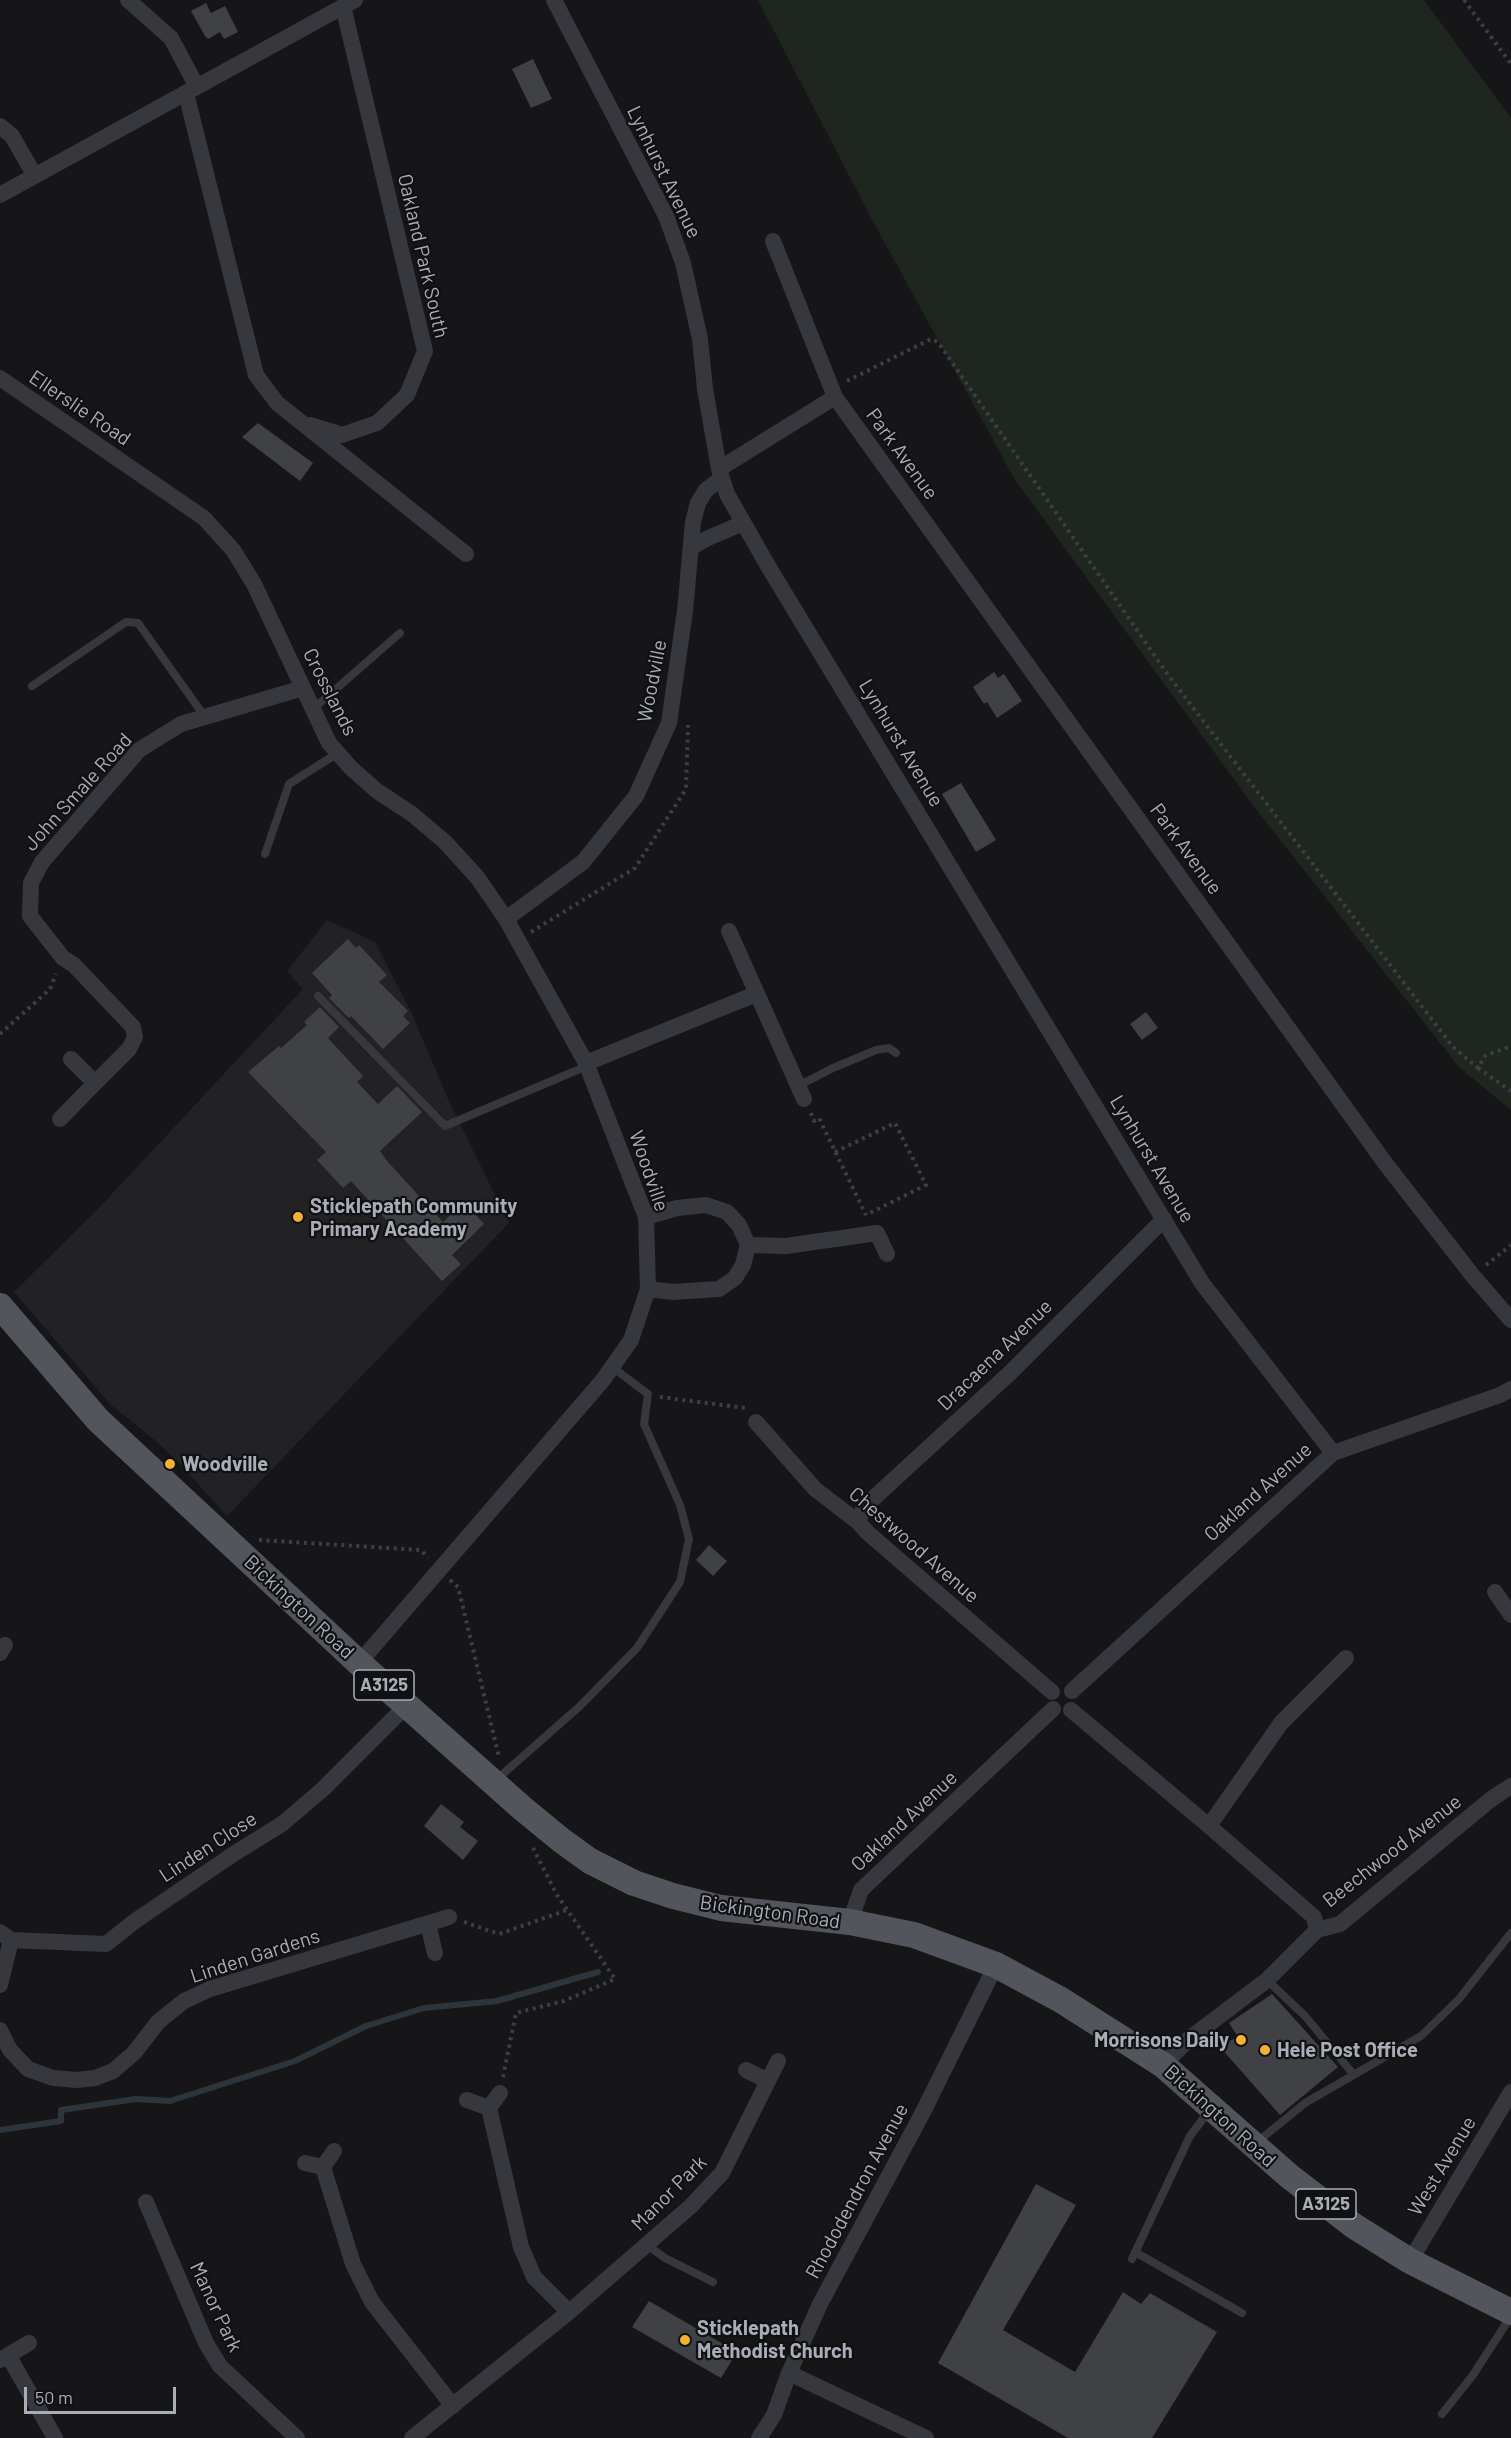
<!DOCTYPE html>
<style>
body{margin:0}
#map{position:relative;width:1511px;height:2438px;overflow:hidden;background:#161618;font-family:Barlow,sans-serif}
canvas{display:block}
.scale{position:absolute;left:24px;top:2387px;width:152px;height:27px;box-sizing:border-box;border:3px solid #a8adb8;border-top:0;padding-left:8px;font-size:18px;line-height:21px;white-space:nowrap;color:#a8adb8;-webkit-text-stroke:4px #111113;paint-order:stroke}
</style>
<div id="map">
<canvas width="1511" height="2438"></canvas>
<div class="scale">50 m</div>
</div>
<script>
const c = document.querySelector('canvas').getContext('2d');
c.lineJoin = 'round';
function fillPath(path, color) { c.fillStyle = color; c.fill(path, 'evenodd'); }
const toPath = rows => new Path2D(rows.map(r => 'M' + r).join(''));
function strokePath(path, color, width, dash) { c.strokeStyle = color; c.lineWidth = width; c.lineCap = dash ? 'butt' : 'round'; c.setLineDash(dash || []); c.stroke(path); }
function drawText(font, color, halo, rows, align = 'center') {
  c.font = font + ' Barlow,sans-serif'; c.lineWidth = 4.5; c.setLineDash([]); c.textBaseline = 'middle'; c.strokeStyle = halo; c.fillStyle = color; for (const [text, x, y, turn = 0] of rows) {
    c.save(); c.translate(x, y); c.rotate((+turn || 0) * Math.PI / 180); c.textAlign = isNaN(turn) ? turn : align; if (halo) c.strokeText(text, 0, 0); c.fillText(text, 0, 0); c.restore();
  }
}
const built = toPath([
 [327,920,375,942,411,1012,451,1106,509,1223,227,1516,179,1463,156,1441,111,1405,14,1292,97,1210,303,989,287,971]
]);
const green = toPath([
 [758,0,1424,0,1511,118,1511,1110,1459,1067,1255,808,1015,480,870,216]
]);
const stream = toPath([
 [0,2130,61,2121,61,2110,136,2099,170,2101,295,2061,366,2026,424,2008,497,2001,598,1972]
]);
const building = toPath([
 [206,3,211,13,225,6,238,32,224,39,220,32,208,39,205,36,191,11],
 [533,59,552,99,531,108,512,69],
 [258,423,313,463,300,481,242,437],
 [994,672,998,678,1004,674,1022,701,997,718,987,702,984,704,973,687],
 [961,783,996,840,976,852,942,794],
 [348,939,356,948,359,945,387,975,379,982,408,1011,403,1016,410,1023,383,1049,351,1016,349,1018,329,998,332,995,312,973],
 [320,1007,339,1027,328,1038,363,1076,357,1082,378,1104,397,1086,422,1112,380,1151,387,1161,443,1222,464,1202,484,1224,452,1255,461,1264,442,1281,351,1181,343,1188,317,1160,326,1152,248,1072,279,1046,281,1048,307,1025,304,1022],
 [1146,1012,1158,1028,1142,1040,1130,1024],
 [709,1545,727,1561,713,1576,696,1560],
 [441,1804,464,1822,460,1827,478,1841,463,1860,424,1826],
 [1272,1994,1338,2067,1280,2115,1219,2046,1238,2037,1229,2023],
 [1036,2184,1076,2205,1003,2330,1075,2372,1123,2292,1141,2304,1150,2293,1217,2332,1152,2438,1068,2438,938,2363],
 [649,2301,737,2352,721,2378,632,2327]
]);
const path = toPath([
 [1464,0,1511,64],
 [847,381,931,339,938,342,1168,675,1453,1047,1478,1068,1485,1056,1511,1046],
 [531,932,635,868,686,789,688,725],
 [0,1034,50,989,56,974],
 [1478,1068,1511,1091],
 [811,1113,814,1121,819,1118,866,1215],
 [835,1152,895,1123,926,1185,866,1215],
 [1486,1265,1511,1245],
 [660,1397,745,1408],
 [259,1540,421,1550,428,1558],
 [450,1580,458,1587,499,1757],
 [464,1922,499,1934,567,1910],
 [503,2077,516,2013,564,2001,615,1979,557,1895,533,1848]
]);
const service = toPath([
 [32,686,126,622,138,623,205,717],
 [313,709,400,633],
 [265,854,289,784,338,753],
 [318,996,445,1126,587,1066],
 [798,1086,833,1068,876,1050,889,1048,896,1053],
 [496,1780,579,1707,637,1648,680,1582,689,1539,680,1505,644,1424,648,1394,612,1367],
 [1267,1980,1305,2016,1354,2075],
 [1256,2143,1305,2103,1421,2036,1459,1999,1511,1933],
 [647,2245,665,2258,713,2282],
 [1135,2252,1242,2313],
 [1132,2259,1190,2136,1209,2111],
 [1442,2414,1473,2375,1511,2316]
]);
const minor = toPath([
 [128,0,171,38,197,87],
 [554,0,666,216,683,263,700,339,705,389,719,469,727,494,768,566,1202,1283,1333,1453],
 [186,93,256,375,277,403,466,554],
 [0,126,12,136,35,176],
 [0,195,355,0],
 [773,241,835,397,1385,1163,1473,1276,1511,1320],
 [0,378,204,518,233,550,254,584,329,743,351,768,377,791,412,814,445,842,477,877,506,919,586,1063,646,1217,648,1289,631,1340,603,1380,359,1663],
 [310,425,342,435,377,423,407,395,425,351,343,6],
 [719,469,835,397],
 [691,548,706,539,743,523],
 [506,919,583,862,636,796,669,723,685,611,693,522,698,503,706,490,722,478],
 [729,931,804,1099],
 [71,1059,95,1083,129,1049,135,1037,133,1027,74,965,63,958,30,916,31,883,42,862,139,750,181,724,303,688],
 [586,1063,756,994],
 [60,1119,95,1083],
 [646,1217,677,1208,706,1205,727,1212,739,1225,748,1245,743,1265,735,1278,719,1289,673,1292,648,1289],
 [748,1245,786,1246,877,1233,887,1254],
 [756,1422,815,1489,858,1522,868,1533,1052,1692],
 [858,1522,864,1507,1011,1372,1164,1219],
 [1495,1592,1511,1615],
 [0,1653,5,1645],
 [1072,1691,1333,1453,1500,1395,1511,1389],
 [1071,1710,1209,1826,1314,1917,1317,1930],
 [1209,1826,1281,1723,1346,1658],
 [850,1922,861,1890,1053,1709],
 [428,1924,435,1953],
 [0,1932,11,1940,106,1944,135,1921,235,1853,282,1824,323,1789,407,1705],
 [0,1985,11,1940],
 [0,2030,10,2050,28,2069,53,2078,77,2080,95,2078,113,2071,134,2053,158,2022,184,2001,210,1989,449,1917],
 [1163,2065,1189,2039,1267,1980,1317,1930,1340,1924,1490,1800,1511,1786],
 [746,2070,768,2081],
 [500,2093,489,2108,521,2247,534,2277,569,2312],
 [467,2100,489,2108],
 [305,2163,323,2167,334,2151],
 [323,2167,353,2264,372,2302,453,2406],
 [146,2202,206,2343,220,2366,297,2438],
 [1410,2261,1511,2092],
 [8,2355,55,2438],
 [0,2360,29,2343],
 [789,2373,926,2438],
 [412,2438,569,2312,691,2206,722,2173,778,2061],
 [759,2438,774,2415,789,2373,820,2304,922,2114,996,1965]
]);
const primary = toPath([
 [0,1306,98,1420,359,1663,522,1808,561,1840,590,1861,634,1883,673,1896,721,1908,850,1922,914,1935,996,1965,1061,2000,1163,2065,1289,2176,1354,2226,1410,2261,1511,2312]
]);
const markers = [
 [298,1217,6,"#f2b134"],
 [170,1464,6,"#f2b134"],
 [1241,2040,6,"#f2b134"],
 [1265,2050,6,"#f2b134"],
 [685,2340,6,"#f2b134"]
];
const shields = [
 [384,1685,60],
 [1326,2204,60]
];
const shieldNames = [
 ["A3125",384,1685],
 ["A3125",1326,2204]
];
const streetNames = [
 ["Lynhurst Avenue",664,172,64],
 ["Oakland Park South",423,256,77],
 ["Ellerslie Road",80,408,34],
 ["Park Avenue",902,454,54],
 ["Woodville",652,681,-79],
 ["Crosslands",330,692,63],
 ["Lynhurst Avenue",901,743,59],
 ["John Smale Road",78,792,-48],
 ["Park Avenue",1186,849,54],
 ["Lynhurst Avenue",1152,1159,59],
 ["Woodville",649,1171,71],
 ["Dracaena Avenue",995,1355,-44],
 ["Oakland Avenue",1258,1492,-42],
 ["Chestwood Avenue",914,1545,41],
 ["Bickington Road",299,1607,43],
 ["Oakland Avenue",904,1821,-43],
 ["Linden Close",208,1847,-33],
 ["Beechwood Avenue",1392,1851,-38],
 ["Bickington Road",770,1912,8],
 ["Linden Gardens",255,1956,-18],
 ["Bickington Road",1220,2116,42],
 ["West Avenue",1442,2166,-59],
 ["Rhododendron Avenue",857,2191,-62],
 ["Manor Park",669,2193,-45],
 ["Manor Park",216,2307,65]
];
const poiNames = [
 ["Sticklepath Community",310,1206],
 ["Primary Academy",310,1229],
 ["Woodville",182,1464],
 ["Morrisons Daily",1229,2040,"right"],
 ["Hele Post Office",1277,2050],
 ["Sticklepath",697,2328],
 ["Methodist Church",697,2351]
];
fillPath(built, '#222225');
fillPath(green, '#1e261f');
strokePath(stream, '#2c353c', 6);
fillPath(building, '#404145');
strokePath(path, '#3d3f44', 4, [3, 4.5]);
strokePath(service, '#37383d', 8);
strokePath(minor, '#37383d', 16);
strokePath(primary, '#53555c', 26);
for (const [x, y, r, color] of markers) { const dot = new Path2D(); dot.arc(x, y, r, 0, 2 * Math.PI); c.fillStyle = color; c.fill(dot); strokePath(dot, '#111113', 2); }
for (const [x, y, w] of shields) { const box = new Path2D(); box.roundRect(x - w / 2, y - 15, w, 30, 4.5); c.fillStyle = '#111113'; c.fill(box); strokePath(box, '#a8adb8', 1.5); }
drawText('bold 18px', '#a8adb8', null, shieldNames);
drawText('20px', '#a8adb8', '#111113', streetNames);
drawText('bold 20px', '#a8adb8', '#111113', poiNames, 'left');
</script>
